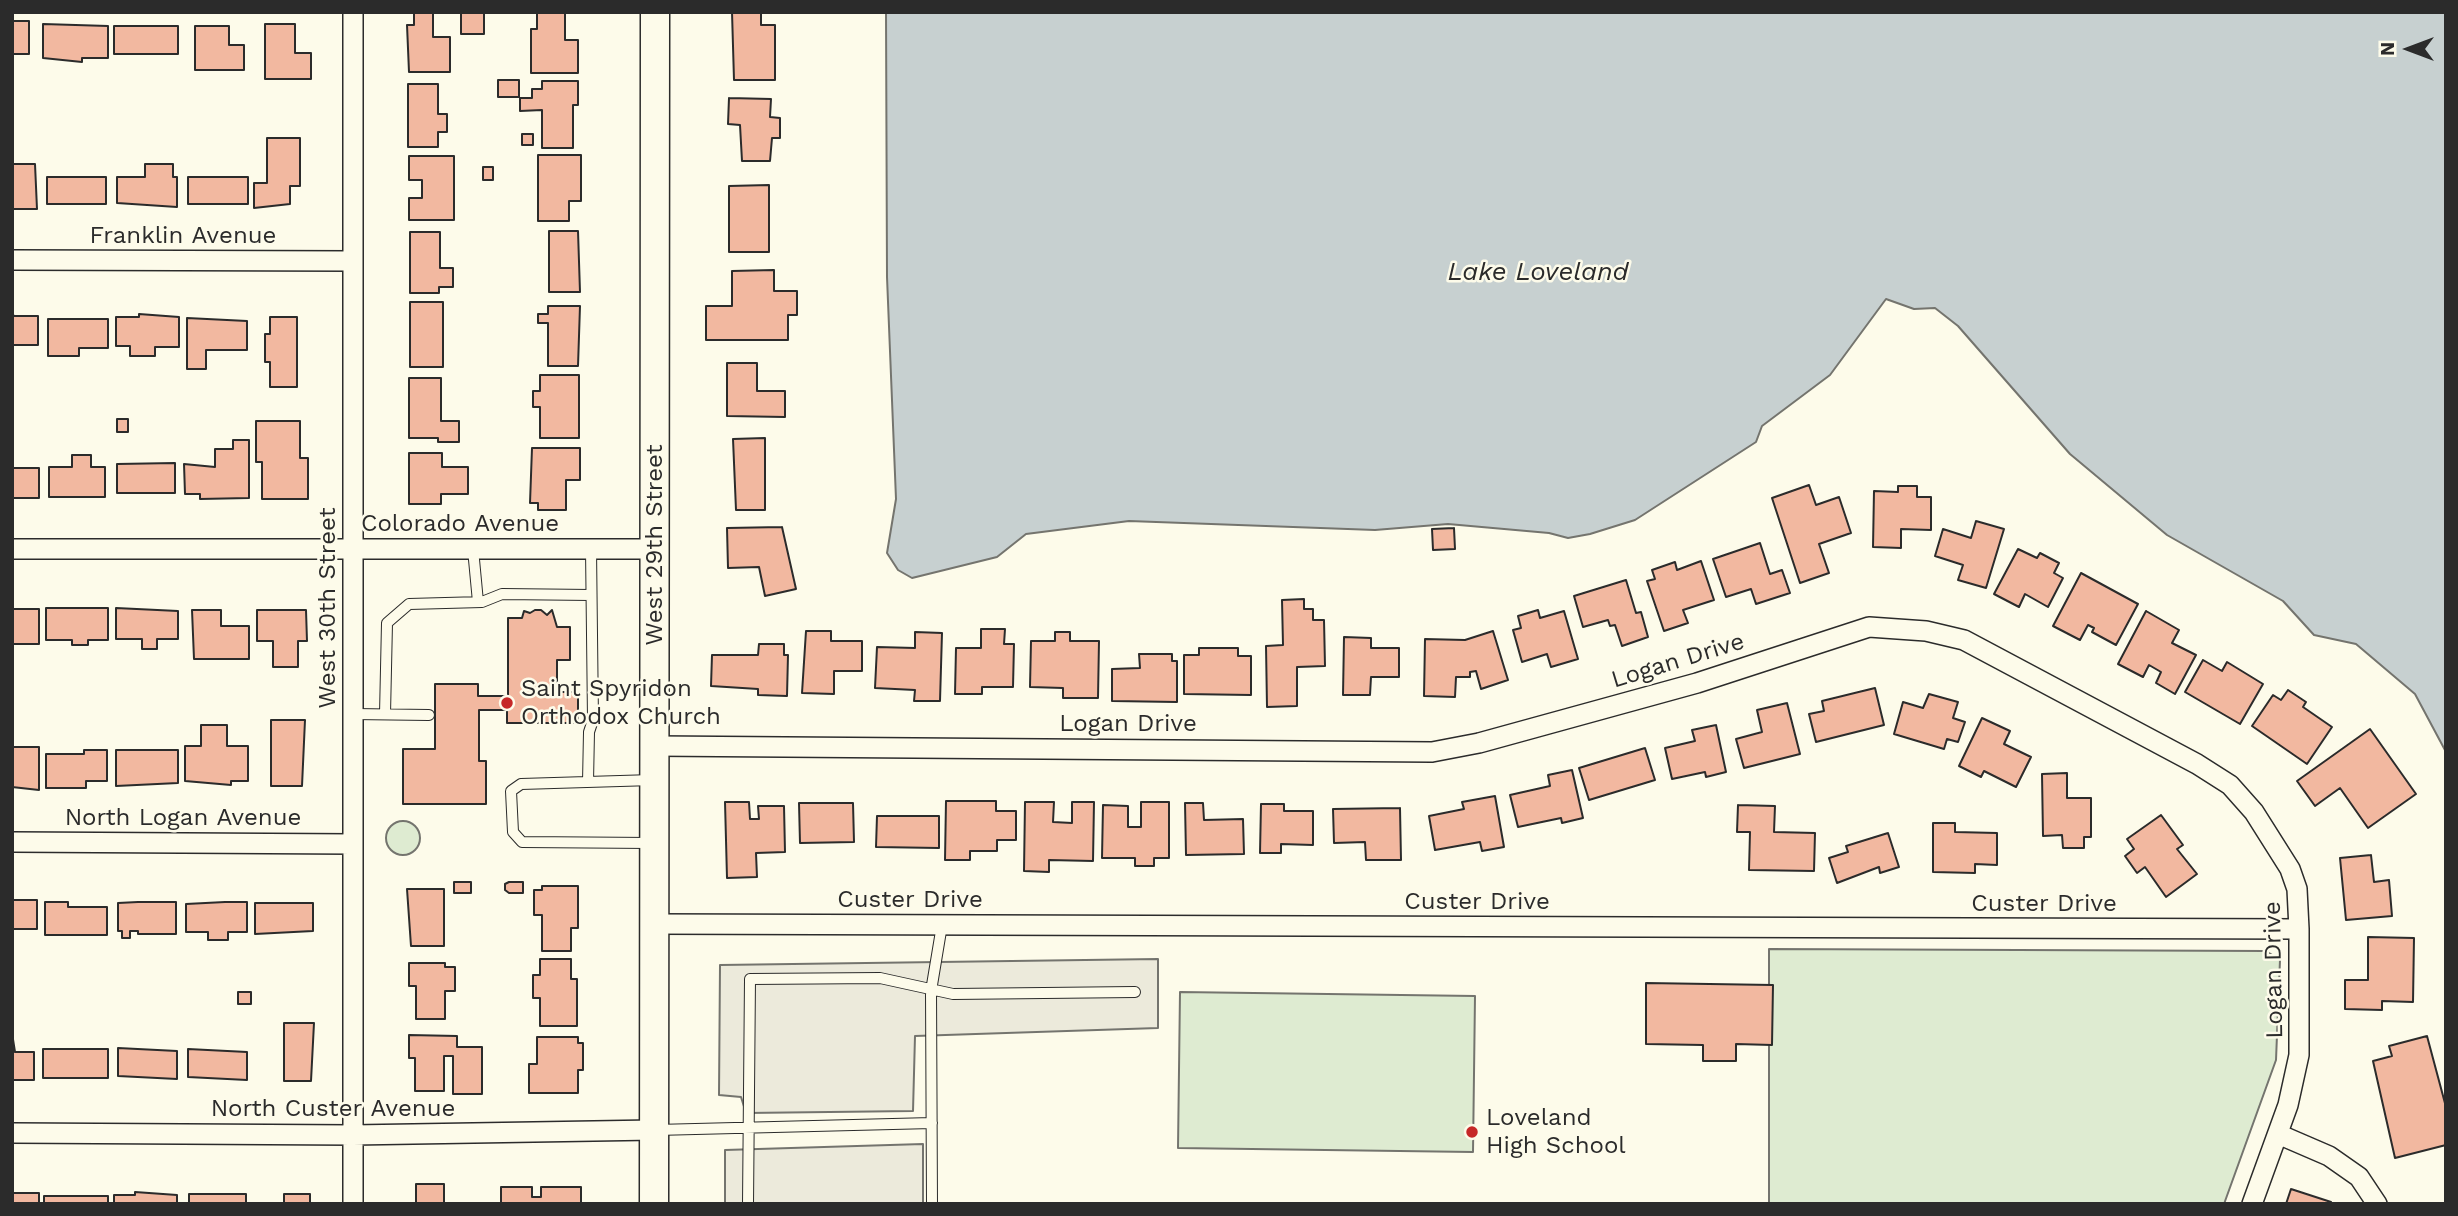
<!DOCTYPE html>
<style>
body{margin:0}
#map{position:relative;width:2458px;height:1216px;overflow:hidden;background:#fdfbea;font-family:"Work Sans",sans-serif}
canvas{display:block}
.frame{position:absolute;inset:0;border:14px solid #2b2b2b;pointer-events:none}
.north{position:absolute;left:2374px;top:14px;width:70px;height:70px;-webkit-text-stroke:5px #fdfbea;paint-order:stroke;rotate:270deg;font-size:19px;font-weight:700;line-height:28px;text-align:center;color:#2b2b2b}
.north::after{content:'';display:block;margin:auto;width:24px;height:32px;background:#2b2b2b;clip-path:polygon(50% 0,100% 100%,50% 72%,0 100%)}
</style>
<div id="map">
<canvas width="2458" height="1216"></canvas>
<div class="frame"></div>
<div class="north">N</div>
</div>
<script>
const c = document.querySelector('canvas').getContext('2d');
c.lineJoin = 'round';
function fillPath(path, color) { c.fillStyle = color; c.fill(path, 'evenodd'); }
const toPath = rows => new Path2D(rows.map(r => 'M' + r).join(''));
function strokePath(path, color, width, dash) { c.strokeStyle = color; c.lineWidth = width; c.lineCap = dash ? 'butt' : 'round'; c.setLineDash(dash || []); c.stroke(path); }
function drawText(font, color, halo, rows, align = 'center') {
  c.font = font + ' "Work Sans",sans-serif'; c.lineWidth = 5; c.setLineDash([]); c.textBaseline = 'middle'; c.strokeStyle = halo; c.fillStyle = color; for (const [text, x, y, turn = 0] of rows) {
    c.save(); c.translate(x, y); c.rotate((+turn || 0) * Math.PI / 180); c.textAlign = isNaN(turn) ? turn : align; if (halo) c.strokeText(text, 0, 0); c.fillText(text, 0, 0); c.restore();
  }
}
const green = toPath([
 '386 838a17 17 0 1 1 34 0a17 17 0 1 1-34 0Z',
 [1769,949,2266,951,2280,960,2276,1060,2224,1204,1769,1204,1769,949],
 [1180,992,1475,996,1473,1152,1178,1148,1180,992]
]);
const parking = toPath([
 [1158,959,1158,1028,915,1036,913,1111,746,1113,741,1097,719,1095,720,965,1158,959],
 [923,1144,923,1204,725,1204,725,1150,923,1144]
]);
const water = toPath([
 [886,12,2446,12,2446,752,2415,694,2356,644,2314,635,2283,601,2167,535,2070,454,1958,326,1935,308,1914,309,1886,299,1830,375,1762,426,1756,442,1635,520,1590,534,1568,538,1549,533,1448,524,1375,530,1129,521,1026,534,997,557,912,578,898,570,887,553,896,499,887,277,886,12]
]);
const building = toPath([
 [414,12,433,12,433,37,450,37,450,72,409,72,407,25,414,25,414,12],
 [537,12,565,12,565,40,578,40,578,73,531,73,531,29,537,29,537,12],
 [732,12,761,12,761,25,775,25,775,80,734,80,732,12],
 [461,13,484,13,484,34,461,34,461,13],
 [12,21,29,21,29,54,12,54,12,21],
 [43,24,108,26,108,58,82,58,82,62,43,58,43,24],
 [265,24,295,24,295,53,311,53,311,79,265,79,265,24],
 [114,26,178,26,178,54,114,54,114,26],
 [195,26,229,26,229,45,244,45,244,70,195,70,195,26],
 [498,80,519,80,519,97,498,97,498,80],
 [542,81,578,81,578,105,573,105,573,148,542,148,542,110,520,111,520,98,532,98,532,89,542,89,542,81],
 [408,84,438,84,438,114,447,114,447,132,438,132,438,147,408,147,408,84],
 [729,98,771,99,770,117,780,118,780,138,772,138,770,161,742,161,740,125,728,124,729,98],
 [522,134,533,134,533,145,522,145,522,134],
 [267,138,300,138,300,186,290,186,290,204,254,208,254,183,267,183,267,138],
 [538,155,581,155,581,201,569,201,569,221,538,221,538,155],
 [409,156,454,156,454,220,409,220,409,198,422,198,422,180,409,180,409,156],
 [12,164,35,164,37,209,12,209,12,164],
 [145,164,173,164,173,177,177,177,177,207,117,203,117,177,145,177,145,164],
 [483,167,493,167,493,180,483,180,483,167],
 [47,177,106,177,106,204,47,204,47,177],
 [188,177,248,177,248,204,188,204,188,177],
 [769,185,769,252,729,252,729,186,769,185],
 [549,231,578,231,580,292,549,292,549,231],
 [410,232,440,232,440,268,453,268,453,287,439,287,439,293,410,293,410,232],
 [774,270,774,291,797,291,797,315,788,315,788,340,706,340,706,306,732,306,732,271,774,270],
 [410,302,443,302,443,367,410,367,410,302],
 [548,306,580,306,578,366,548,366,548,323,538,323,538,314,548,314,548,306],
 [12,313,14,316,38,316,38,345,12,345,12,313],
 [139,314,179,317,179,347,155,347,155,356,130,356,130,346,116,346,116,317,139,317,139,314],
 [270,317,297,317,297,387,270,387,270,362,265,362,265,334,270,334,270,317],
 [187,318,247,321,247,350,206,350,206,369,187,369,187,318],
 [48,319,108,319,108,348,79,348,79,356,48,356,48,319],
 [727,363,757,363,757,391,785,391,785,417,727,416,727,363],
 [540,375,579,375,579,438,540,438,540,407,533,407,533,391,540,391,540,375],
 [409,378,441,378,441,421,459,421,459,442,438,442,438,438,409,438,409,378],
 [117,419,128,419,128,432,117,432,117,419],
 [256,421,300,421,300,458,308,458,308,499,262,499,262,462,256,462,256,421],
 [765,438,765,510,736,510,733,439,765,438],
 [233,440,249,440,249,498,200,499,200,494,185,494,184,464,215,467,215,449,233,449,233,440],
 [532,448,580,448,580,480,566,480,566,510,538,510,538,503,530,503,532,448],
 [409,453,442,453,442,467,468,467,468,494,441,494,441,504,409,504,409,453],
 [72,455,91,455,91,467,105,467,105,497,49,497,49,467,72,467,72,455],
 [175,463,175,493,117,493,117,464,175,463],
 [12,468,39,468,39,498,12,498,12,468],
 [1809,485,1816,505,1839,497,1851,533,1819,544,1829,573,1800,583,1772,498,1809,485],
 [1898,486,1917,486,1917,497,1931,497,1931,530,1901,529,1901,548,1873,547,1874,491,1898,492,1898,486],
 [1976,521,2004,529,1986,588,1958,580,1963,565,1935,556,1943,529,1971,538,1976,521],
 [782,527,796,589,765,596,759,567,728,568,727,528,782,527],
 [1454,528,1455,549,1433,550,1432,529,1454,528],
 [1760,543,1770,574,1782,570,1790,593,1756,604,1751,589,1726,597,1713,559,1760,543],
 [2018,549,2037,558,2040,553,2059,563,2054,573,2063,578,2048,607,2025,594,2019,607,1994,594,2018,549],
 [1701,561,1714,600,1683,610,1688,623,1664,631,1647,581,1655,579,1652,570,1675,562,1677,570,1701,561],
 [2081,573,2138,604,2116,645,2092,632,2094,628,2088,625,2080,640,2053,626,2081,573],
 [1626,580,1636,613,1641,612,1648,637,1622,646,1615,625,1610,626,1608,620,1583,627,1574,596,1626,580],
 [1304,599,1304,609,1313,609,1313,620,1324,620,1325,666,1297,667,1297,706,1267,707,1266,646,1283,645,1282,600,1304,599],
 [46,608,108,608,108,640,88,640,88,645,72,645,72,640,46,640,46,608],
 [116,608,178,611,178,639,157,639,157,649,142,649,142,639,116,639,116,608],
 [12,609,39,609,39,644,12,644,12,609],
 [192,610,221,610,221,626,249,626,249,659,194,659,192,610],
 [257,610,306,610,307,641,298,641,298,667,273,667,273,641,257,641,257,610],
 [535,610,541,610,547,615,552,610,557,627,570,627,570,660,557,660,557,692,578,692,578,723,507,723,507,710,479,710,479,761,486,761,486,804,403,804,403,749,435,749,435,684,478,684,478,696,508,696,508,618,522,618,524,611,530,613,535,610],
 [1538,610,1540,618,1564,611,1578,659,1551,667,1547,654,1522,662,1513,630,1521,628,1518,616,1538,610],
 [2146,611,2179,630,2172,643,2196,655,2175,694,2156,683,2161,672,2149,665,2143,677,2118,664,2146,611],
 [981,629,1005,629,1004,644,1014,644,1013,687,982,687,982,694,955,694,956,648,981,648,981,629],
 [806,631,831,631,831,641,862,641,862,671,834,671,834,694,802,693,806,631],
 [1493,631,1508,680,1481,689,1476,671,1470,672,1470,677,1456,677,1455,697,1424,696,1425,639,1465,640,1493,631],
 [915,632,942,633,940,701,914,701,915,690,875,688,877,647,915,648,915,632],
 [1055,632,1070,632,1070,641,1099,641,1098,698,1063,698,1063,688,1030,687,1031,641,1055,641,1055,632],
 [1344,637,1371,638,1371,648,1399,648,1399,677,1371,677,1370,695,1343,695,1344,637],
 [759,644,784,644,784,655,788,655,787,696,758,695,758,689,711,686,712,655,758,655,759,644],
 [1199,648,1238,648,1238,656,1251,656,1251,695,1184,694,1184,655,1199,655,1199,648],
 [1139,654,1172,654,1172,661,1177,661,1177,702,1112,701,1112,669,1140,668,1139,654],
 [2203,660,2222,671,2227,662,2263,684,2240,724,2185,692,2203,660],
 [1875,688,1884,725,1816,742,1809,714,1824,711,1822,701,1875,688],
 [2288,690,2306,702,2303,707,2332,727,2307,764,2252,726,2273,695,2281,700,2288,690],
 [1929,694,1958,702,1953,718,1965,722,1958,742,1947,739,1944,749,1894,734,1903,702,1923,708,1929,694],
 [1787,703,1800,754,1744,768,1736,739,1762,732,1757,710,1787,703],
 [1982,718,2010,731,2004,744,2031,757,2016,787,1984,771,1981,777,1959,766,1982,718],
 [271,720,305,720,302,786,271,786,271,720],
 [201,725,227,725,227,746,248,746,248,781,231,781,231,785,185,781,185,746,201,746,201,725],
 [1716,725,1726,772,1706,777,1705,772,1672,779,1665,748,1695,741,1692,730,1716,725],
 [2370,729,2416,794,2368,828,2340,788,2315,806,2297,781,2370,729],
 [12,747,39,747,39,790,12,787,12,747],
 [1645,748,1655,780,1589,800,1579,768,1645,748],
 [84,750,107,750,107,781,86,781,86,788,46,788,46,754,84,754,84,750],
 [116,750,178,750,178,783,116,786,116,750],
 [1572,770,1583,818,1562,823,1561,818,1518,827,1510,795,1550,786,1548,775,1572,770],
 [2067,773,2067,798,2091,798,2091,837,2084,837,2084,848,2063,848,2062,835,2043,836,2042,774,2067,773],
 [1495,796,1504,847,1482,851,1480,842,1435,850,1429,816,1464,809,1462,802,1495,796],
 [946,801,996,801,996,811,1016,811,1016,840,997,840,997,851,970,851,970,860,945,860,946,801],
 [725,802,749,802,750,819,759,819,758,806,784,806,785,852,756,853,757,877,727,878,725,802],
 [1025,802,1054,802,1053,822,1072,823,1072,802,1094,802,1093,861,1049,860,1049,872,1024,871,1025,802],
 [1141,802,1169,802,1169,858,1154,858,1154,866,1135,866,1135,858,1102,858,1103,805,1128,806,1128,827,1141,827,1141,802],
 [799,803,853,803,854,842,800,843,799,803],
 [1185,803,1203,803,1204,820,1243,819,1244,854,1186,855,1185,803],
 [1261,804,1284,804,1284,811,1313,811,1313,845,1281,844,1281,853,1260,853,1261,804],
 [1738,805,1775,806,1774,832,1815,833,1814,871,1749,870,1750,832,1737,832,1738,805],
 [1400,808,1401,860,1366,860,1365,842,1334,843,1333,809,1400,808],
 [2161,815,2183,845,2177,849,2197,874,2166,897,2145,867,2137,873,2125,856,2134,849,2127,839,2161,815],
 [877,816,939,816,939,848,876,847,877,816],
 [1933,823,1955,823,1955,832,1997,833,1997,865,1975,864,1975,873,1933,872,1933,823],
 [1888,833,1899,867,1880,873,1879,867,1837,883,1829,858,1848,852,1846,846,1888,833],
 [2371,855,2374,882,2389,880,2392,916,2346,920,2340,858,2371,855],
 [454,882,471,882,471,893,454,893,454,882],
 [509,882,523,882,523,893,509,893,505,890,505,884,509,882],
 [542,886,578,886,578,928,571,928,571,951,542,951,542,915,534,915,534,890,542,890,542,886],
 [407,889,444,889,444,946,411,946,407,889],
 [12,900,37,900,37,929,12,929,12,900],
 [45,902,68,902,68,907,107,907,107,935,45,935,45,902],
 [138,902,176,902,176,934,138,934,138,931,130,931,130,938,122,938,122,931,118,931,118,903,138,902],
 [225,902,247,902,247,932,228,932,228,940,208,940,208,932,186,932,186,904,225,902],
 [255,903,313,903,313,931,255,934,255,903],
 [2368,937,2414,938,2413,1002,2382,1001,2382,1010,2345,1009,2345,980,2368,980,2368,937],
 [540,959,571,959,571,979,577,979,577,1026,540,1026,540,998,533,998,533,975,540,975,540,959],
 [409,963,445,963,445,967,455,967,455,991,445,991,445,1019,416,1019,416,986,409,986,409,963],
 [1646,983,1773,985,1772,1045,1736,1044,1736,1061,1703,1061,1703,1045,1646,1044,1646,983],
 [238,992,251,992,251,1004,238,1004,238,992],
 [284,1023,314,1023,311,1081,284,1081,284,1023],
 [12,1033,15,1052,34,1052,34,1080,12,1080,12,1033],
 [409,1035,457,1036,457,1047,482,1047,482,1094,453,1094,453,1056,444,1056,444,1091,415,1091,415,1058,409,1058,409,1035],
 [2427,1036,2446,1107,2446,1145,2395,1158,2373,1061,2392,1056,2389,1046,2427,1036],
 [537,1037,578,1037,578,1043,583,1043,583,1070,578,1070,578,1093,529,1093,529,1064,537,1064,537,1037],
 [118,1048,177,1051,177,1079,118,1076,118,1048],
 [43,1049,108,1049,108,1078,43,1078,43,1049],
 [188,1049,247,1052,247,1080,188,1077,188,1049],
 [416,1184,444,1184,444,1204,416,1204,416,1184],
 [501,1187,532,1187,532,1197,541,1197,541,1187,581,1187,581,1204,501,1204,501,1187],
 [2291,1189,2331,1202,2331,1204,2286,1204,2291,1189],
 [135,1192,177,1195,177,1204,114,1204,114,1195,135,1195,135,1192],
 [12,1193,39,1193,39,1204,12,1204,12,1193],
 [189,1194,246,1194,246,1204,189,1204,189,1194],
 [284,1194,310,1194,310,1204,284,1204,284,1194],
 [44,1196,108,1196,108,1204,44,1204,44,1196]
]);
const service = toPath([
 [473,549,478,602],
 [353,714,429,715],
 [385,714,387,623,409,604,482,602,502,594,591,595],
 [588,782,589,732,593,720,591,549],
 [651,843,522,842,513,832,511,791,521,784,653,780],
 [656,1130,932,1123],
 [748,1204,750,979,880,978,953,994,1135,992],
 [932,1204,931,991,942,925]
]);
const minor = toPath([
 [353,12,353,1204],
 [12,260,353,261],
 [12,549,655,549],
 [655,746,1432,752,1479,743,1697,683,1869,627,1926,631,1964,640,2197,764,2230,785,2254,812,2290,869,2297,889,2299,929,2299,1055,2288,1105,2252,1204],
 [12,842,353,844],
 [655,924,2299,929],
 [12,1133,353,1135,654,1130],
 [2278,1134,2329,1156,2359,1177,2377,1204]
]);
const secondary = toPath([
 [654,1204,655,12]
]);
const markers = [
 [507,703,7,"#c62828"],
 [1472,1132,7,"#c62828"]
];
const streetNames = [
 ["Franklin Avenue",183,236],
 ["Colorado Avenue",460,524],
 ["West 29th Street",655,545,-90],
 ["West 30th Street",328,608,-90],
 ["Logan Drive",1678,661,-17],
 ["Logan Drive",1128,724],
 ["North Logan Avenue",183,818],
 ["Custer Drive",910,900],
 ["Custer Drive",1477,902],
 ["Custer Drive",2044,904],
 ["Logan Drive",2274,970,-91],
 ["North Custer Avenue",333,1109]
];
const poiNames = [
 ["Saint Spyridon",521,689],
 ["Orthodox Church",521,717],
 ["Loveland",1486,1118],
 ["High School",1486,1146]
];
const waterNames = [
 ["Lake Loveland",1538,272]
];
fillPath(green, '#deebd1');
strokePath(green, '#74746e', 2);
fillPath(parking, '#eceadb');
strokePath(parking, '#74746e', 2);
fillPath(water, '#c7d0d0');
strokePath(water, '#74746e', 2);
fillPath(building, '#f2b8a0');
strokePath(building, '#2b2b2b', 2);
strokePath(service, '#2b2b2b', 12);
strokePath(minor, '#2b2b2b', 22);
strokePath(secondary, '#2b2b2b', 31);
strokePath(service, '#fdfbea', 10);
strokePath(minor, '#fdfbea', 19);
strokePath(secondary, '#fdfbea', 28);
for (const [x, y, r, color] of markers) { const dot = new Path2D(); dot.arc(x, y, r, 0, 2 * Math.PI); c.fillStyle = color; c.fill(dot); strokePath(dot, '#fdfbea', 2.5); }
drawText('24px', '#2b2b2b', '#fdfbea', streetNames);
drawText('24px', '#2b2b2b', '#fdfbea', poiNames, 'left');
drawText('italic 26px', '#2b2b2b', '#fdfbea', waterNames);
</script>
